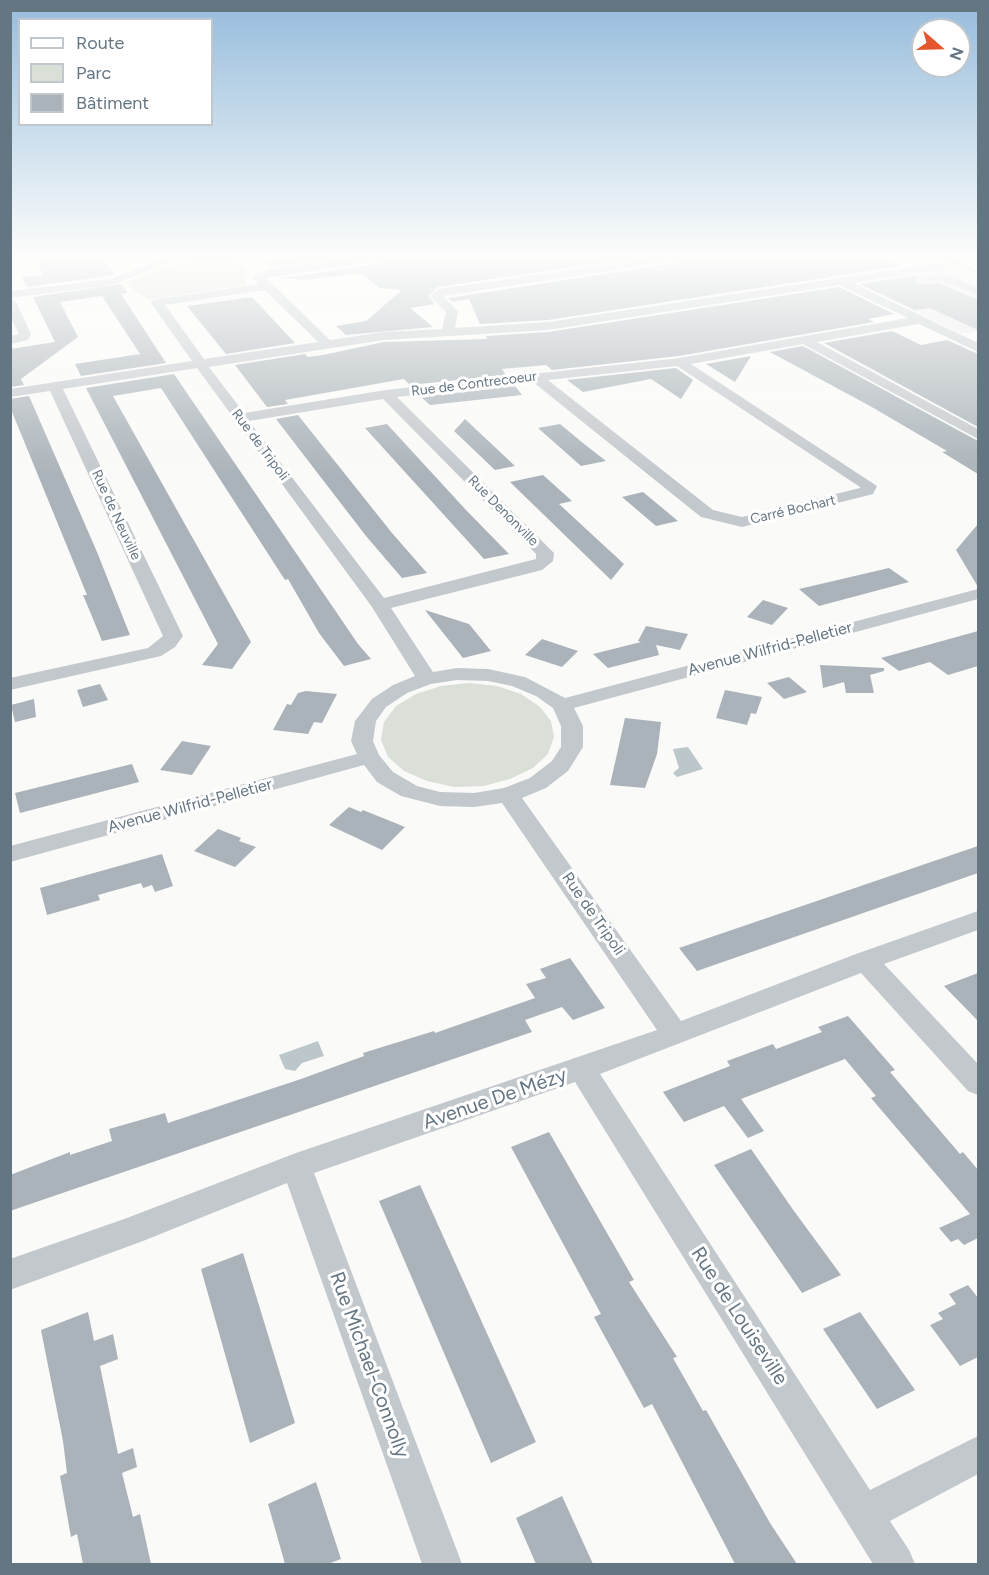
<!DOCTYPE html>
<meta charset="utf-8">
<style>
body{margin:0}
#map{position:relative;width:989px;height:1575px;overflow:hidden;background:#fafaf8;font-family:Figtree,sans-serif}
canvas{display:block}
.frame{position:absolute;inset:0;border:12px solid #657683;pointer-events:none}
.legend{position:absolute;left:18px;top:18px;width:195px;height:108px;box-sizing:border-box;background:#fff;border:2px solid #c1c8cd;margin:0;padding:8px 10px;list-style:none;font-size:18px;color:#657683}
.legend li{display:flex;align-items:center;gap:12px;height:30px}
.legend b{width:30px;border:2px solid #c1c8cd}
.north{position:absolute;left:911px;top:18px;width:60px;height:60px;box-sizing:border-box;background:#fff;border:2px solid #c1c8cd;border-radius:50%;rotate:110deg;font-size:16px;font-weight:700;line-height:24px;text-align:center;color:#657683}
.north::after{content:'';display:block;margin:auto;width:21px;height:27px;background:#e4572e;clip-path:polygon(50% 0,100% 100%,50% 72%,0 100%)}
</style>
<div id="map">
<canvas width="989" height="1575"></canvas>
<div class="frame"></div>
<ul class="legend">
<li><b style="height:8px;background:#fff"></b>Route</li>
<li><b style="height:16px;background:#dadfd7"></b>Parc</li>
<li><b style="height:16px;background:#aab3b9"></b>Bâtiment</li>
</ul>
<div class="north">N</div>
</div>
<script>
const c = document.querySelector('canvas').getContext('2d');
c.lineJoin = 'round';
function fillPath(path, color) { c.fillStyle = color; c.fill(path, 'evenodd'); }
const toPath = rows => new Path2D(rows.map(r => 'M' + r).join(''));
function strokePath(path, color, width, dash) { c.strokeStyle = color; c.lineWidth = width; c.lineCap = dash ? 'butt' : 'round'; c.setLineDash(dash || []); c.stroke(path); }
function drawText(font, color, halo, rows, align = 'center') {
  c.font = font + ' Figtree,sans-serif'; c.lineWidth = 6; c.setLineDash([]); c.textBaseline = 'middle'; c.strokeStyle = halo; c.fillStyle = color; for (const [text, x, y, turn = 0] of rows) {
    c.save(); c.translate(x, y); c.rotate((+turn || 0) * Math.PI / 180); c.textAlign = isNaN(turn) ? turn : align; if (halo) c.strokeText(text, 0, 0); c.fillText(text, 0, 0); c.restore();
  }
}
const built = toPath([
 [967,262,978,267,978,331,962,334,858,284]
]);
const green = toPath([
 [198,255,227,255,249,274,246,278,247,285,148,300,124,283],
 [469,683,497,686,521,694,540,707,551,721,554,737,548,754,533,768,510,779,484,786,454,787,427,781,404,771,388,757,381,740,384,722,396,706,416,694,441,686]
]);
const water = toPath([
 [688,747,703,769,677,777,673,773,679,768,673,749],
 [318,1041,324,1056,302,1063,295,1071,285,1069,279,1055]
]);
const building = toPath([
 [35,255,101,255,115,275,27,287,22,277,43,275],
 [310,255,357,255,271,267,265,261],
 [408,255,654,255,438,287,428,296,435,304,410,308,433,327,346,335,336,326,366,321,402,290,379,288,362,273,303,280,283,278,401,260],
 [702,255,876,255,902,266,548,320,480,324,469,299,452,302,448,298,695,260],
 [920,275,922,275,915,280,922,284,939,283,978,300,978,330,930,308,915,310,860,284],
 [121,284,128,293,121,294,166,363,81,376,75,364,140,354,102,296,60,302,78,337,21,379,24,385,10,387,10,349,55,342,33,297],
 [839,287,894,314,868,319,874,322,679,356,552,370,546,365,502,369,506,375,410,385,404,379,285,400,288,404,267,407,235,365,305,354,308,357,323,355,384,342,487,339,486,336,548,332],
 [252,297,295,343,226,354,187,306],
 [892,331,921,345,947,340,978,354,978,427,824,343],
 [803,346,978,441,978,474,942,452,947,451,870,406,770,352],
 [751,356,735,382,706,364],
 [676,368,693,380,681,399,651,379,583,392,567,380],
 [174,374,358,644,371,659,344,666,319,633,288,579,285,580,161,388,113,396,251,642,232,669,202,665,218,644,86,388],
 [515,386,522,395,430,405,421,397],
 [29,396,97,552,130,635,102,641,91,614,83,595,87,595,10,407,10,399],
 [298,415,392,533,427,573,402,578,366,536,276,419],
 [465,419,515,466,495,470,454,431],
 [387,424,466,510,509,554,484,559,365,428],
 [560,424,583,443,606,461,581,466,538,428],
 [543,475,572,501,559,504,624,564,611,580,510,482],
 [643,492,678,521,656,526,622,497],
 [978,524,978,587,956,550],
 [889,568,909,582,819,606,799,589],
 [763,600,788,608,772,625,747,617],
 [425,610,469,624,491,651,463,658],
 [646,626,688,634,680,650,656,645,659,655,608,668,593,654,641,642,638,641],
 [978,631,978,666,948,675,930,662,899,671,881,658],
 [542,639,578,651,562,667,525,655],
 [820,665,884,668,884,671,870,675,874,693,846,693,844,682,823,688],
 [789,677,807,692,784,699,767,683],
 [100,684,108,700,83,707,77,690],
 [725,690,762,697,756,714,751,713,747,725,716,718],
 [306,691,337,694,322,723,314,722,308,734,273,730,287,704,291,705,298,693],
 [34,699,36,717,15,722,11,705],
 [625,718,661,722,657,754,645,788,610,785],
 [182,741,211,746,192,775,160,770],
 [132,764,139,782,20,813,15,793],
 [349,807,361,812,363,810,405,827,382,850,329,825],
 [218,829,241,838,239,841,256,847,235,867,194,851],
 [978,846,978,873,697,971,679,948],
 [162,854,173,886,155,892,152,885,143,888,141,883,98,895,100,900,47,915,40,888],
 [570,958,605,1008,573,1020,562,1007,525,1020,532,1032,10,1211,10,1175,70,1152,70,1155,112,1141,109,1129,165,1113,168,1123,301,1079,364,1056,363,1053,434,1031,435,1033,535,998,526,984,546,978,540,969],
 [978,973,978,1021,944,986],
 [848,1016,895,1070,890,1072,960,1154,963,1152,978,1170,978,1238,964,1245,958,1239,951,1242,939,1228,970,1214,871,1098,876,1096,845,1059,741,1099,764,1131,748,1138,724,1106,684,1122,663,1092,730,1066,727,1061,773,1044,776,1049,822,1032,818,1027],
 [549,1132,634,1280,629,1282,677,1357,673,1358,703,1411,706,1410,770,1523,797,1564,735,1564,652,1404,644,1408,594,1317,601,1314,511,1147],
 [751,1149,794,1211,841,1275,802,1293,714,1165],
 [420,1185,536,1442,491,1463,379,1201],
 [243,1253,295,1423,250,1443,201,1269],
 [968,1285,978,1298,978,1357,960,1366,930,1325,943,1319,938,1313,956,1304,949,1294],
 [88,1312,94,1341,113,1334,118,1359,100,1366,118,1454,133,1448,137,1467,122,1473,133,1517,140,1514,151,1564,83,1564,77,1534,71,1537,60,1476,67,1473,63,1441,41,1330],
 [860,1312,915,1390,877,1409,823,1329],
 [316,1482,341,1559,328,1564,285,1564,268,1504],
 [562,1496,593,1564,536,1564,516,1518]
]);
const minor = toPath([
 [174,255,189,255,112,285,10,298,10,291,110,279,174,255],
 [375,255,406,255,401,258,266,278,330,340,384,332,442,329,446,312,430,296,438,289,671,255,700,255,695,258,443,296,458,311,455,328,548,322,966,259,971,262,966,265,853,283,978,343,978,352,919,324,817,342,978,429,978,439,803,344,691,364,877,486,873,494,742,527,701,517,533,382,397,397,554,553,553,561,542,570,391,608,433,672,457,668,488,669,525,677,565,698,978,589,978,599,574,708,583,726,583,747,568,771,546,788,522,798,681,1021,856,954,978,911,978,930,884,964,978,1064,978,1095,968,1091,861,973,600,1074,870,1490,978,1436,978,1474,890,1521,909,1550,915,1564,873,1564,575,1082,314,1173,462,1564,422,1564,287,1183,143,1241,10,1290,10,1259,127,1218,296,1153,657,1030,502,803,474,807,440,806,401,796,377,782,364,765,10,862,10,846,357,754,351,741,355,721,372,699,393,685,415,676,372,607,197,368,63,389,183,636,175,647,161,656,10,690,10,678,148,648,163,636,50,391,10,397,10,389,192,361,151,303,153,300,259,284,252,277,254,275,271,269,375,255],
 [839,285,908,318,679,358,386,390,244,413,209,367,384,340,548,330,839,285],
 [265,290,318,342,204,359,165,305,265,290],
 [677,366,860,487,860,488,742,517,713,510,548,380,677,366],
 [383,399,536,554,536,559,384,598,249,421,383,399],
 [457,680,488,681,512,686,536,696,553,708,561,726,561,747,552,761,530,778,504,788,474,793,440,792,417,786,393,772,379,755,373,741,376,721,386,707,407,693,431,684,457,680],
 [943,273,978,288,978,295,942,280,923,282,917,279,943,273],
 [10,299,16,302,31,334,28,340,10,344,10,336,19,334,10,316,10,299]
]);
const major = toPath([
 [943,255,962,255,978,262,978,271,943,255]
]);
const farStreetnames = [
 ["Rue de Contrecoeur",474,384,-7],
 ["Rue de Tripoli",260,445,53],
 ["Carré Bochart",793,510,-13],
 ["Rue Denonville",503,511,45],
 ["Rue de Neuville",116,515,65]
];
const streetNames = [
 ["Avenue Wilfrid-Pelletier",770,649,-15],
 ["Avenue Wilfrid-Pelletier",190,806,-15],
 ["Rue de Tripoli",593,914,55]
];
const nearStreetnames = [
 ["Avenue De Mézy",495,1099,-19],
 ["Rue de Louiseville",739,1316,57],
 ["Rue Michael-Connolly",369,1365,70]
];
fillPath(built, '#e8e9e9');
fillPath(green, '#dadfd7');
fillPath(water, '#bbc7cb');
fillPath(building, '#aab3b9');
strokePath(major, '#b5babe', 4);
fillPath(minor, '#c3c8cc');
fillPath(major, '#fff');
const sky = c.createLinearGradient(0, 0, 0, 476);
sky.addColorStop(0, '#96bcdc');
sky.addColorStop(0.54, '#fdfdfc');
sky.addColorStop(1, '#fdfdfc00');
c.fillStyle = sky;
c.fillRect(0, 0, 989, 476);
drawText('14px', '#657683', '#fff', farStreetnames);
drawText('16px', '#657683', '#fff', streetNames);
drawText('20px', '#657683', '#fff', nearStreetnames);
</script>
